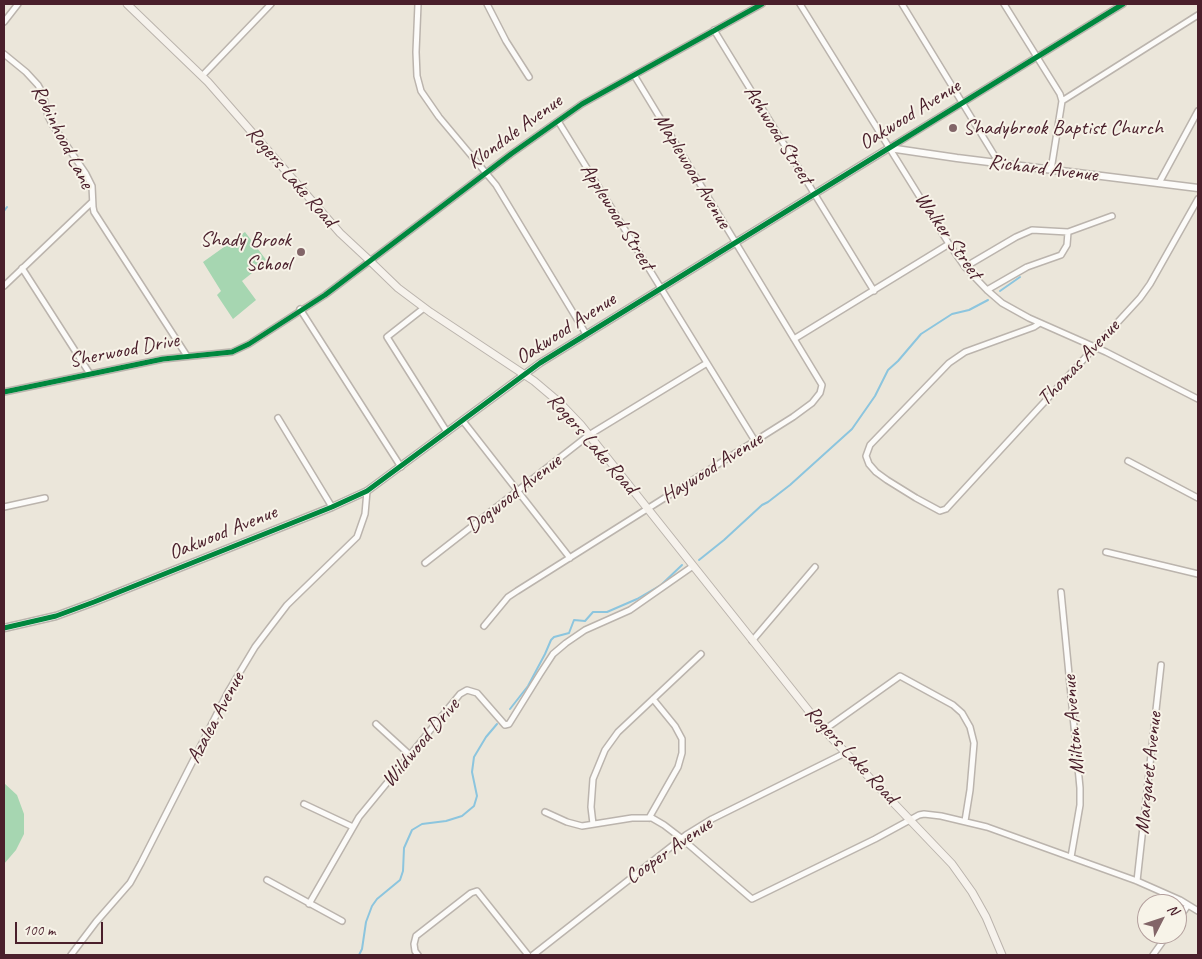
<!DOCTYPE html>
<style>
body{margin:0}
#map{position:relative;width:1202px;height:959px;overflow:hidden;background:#ebe6da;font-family:Caveat,sans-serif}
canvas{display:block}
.frame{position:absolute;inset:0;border:5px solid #4a1f2b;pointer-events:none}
.north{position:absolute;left:1137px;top:894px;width:50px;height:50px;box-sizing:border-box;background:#f7f3e8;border:1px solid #b29e9c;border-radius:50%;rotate:49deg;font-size:14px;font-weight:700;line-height:20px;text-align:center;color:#4a1f2b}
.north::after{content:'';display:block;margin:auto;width:18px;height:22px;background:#826568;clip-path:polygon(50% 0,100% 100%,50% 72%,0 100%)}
.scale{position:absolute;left:15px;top:922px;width:88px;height:22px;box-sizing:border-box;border:2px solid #4a1f2b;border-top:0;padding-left:6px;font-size:15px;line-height:18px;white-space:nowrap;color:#4a1f2b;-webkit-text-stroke:4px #f7f3e8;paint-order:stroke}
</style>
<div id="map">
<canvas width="1202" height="959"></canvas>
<div class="frame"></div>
<div class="north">N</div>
<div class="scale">100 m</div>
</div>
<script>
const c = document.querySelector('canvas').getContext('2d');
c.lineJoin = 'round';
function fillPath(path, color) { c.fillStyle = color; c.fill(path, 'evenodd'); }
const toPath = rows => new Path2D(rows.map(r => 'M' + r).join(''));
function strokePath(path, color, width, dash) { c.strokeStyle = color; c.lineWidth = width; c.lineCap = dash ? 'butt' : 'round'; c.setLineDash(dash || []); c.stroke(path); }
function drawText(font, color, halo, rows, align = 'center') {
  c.font = font + ' Caveat,sans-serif'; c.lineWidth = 4; c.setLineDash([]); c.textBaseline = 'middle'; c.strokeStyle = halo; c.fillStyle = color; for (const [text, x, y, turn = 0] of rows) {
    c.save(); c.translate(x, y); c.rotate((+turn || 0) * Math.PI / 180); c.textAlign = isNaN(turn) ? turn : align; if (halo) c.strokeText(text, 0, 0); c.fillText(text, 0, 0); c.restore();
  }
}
const green = toPath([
 [245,232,267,261,242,281,256,300,233,319,217,295,221,291,203,262],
 [4,783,17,795,24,814,24,834,16,850,4,864]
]);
const stream = toPath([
 [4,211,7,207],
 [1000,291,1020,277],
 [699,560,724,540,762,505,768,502,790,485,852,429,875,396,888,370,898,361,921,334,952,314,969,310,988,300],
 [510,709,528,686,545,654,551,640,554,637,569,633,574,620,585,621,593,612,607,612,637,599,661,585,682,565],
 [359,955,362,949,366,922,372,906,377,899,400,880,403,871,404,848,412,830,422,824,446,821,462,816,474,806,477,796,472,772,474,757,486,737,497,724]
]);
const minor = toPath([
 [418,4,416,52,417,76,421,91,439,117,496,185,586,334],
 [487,4,506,41,529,77],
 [800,4,949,244,965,267,987,290,1002,303,1029,318,1106,352,1198,399],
 [902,4,999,163],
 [1004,4,1060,94,1062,101,1051,170],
 [4,22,18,4],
 [714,30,874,291],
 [4,54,26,72,38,85,43,94,48,116,52,124,86,174,92,186,93,207,94,212,187,356],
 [202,76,271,4],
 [1062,101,1198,15],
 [558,121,755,441],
 [889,148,1123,4],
 [1159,183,1198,111],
 [965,267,1016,237,1032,230,1068,232,1112,216],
 [22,268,90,374],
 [4,286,92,202],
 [987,290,1027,267,1061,255,1067,245,1068,232],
 [424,308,387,337,447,432],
 [300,309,401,467],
 [1040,323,1034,327,965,352,949,363,870,445,866,456,869,464,876,472,887,480,916,498,940,511,946,509,1140,298,1150,284,1198,199],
 [794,339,949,244],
 [4,392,163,359,232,352,249,344,325,295,511,154,582,104,762,4],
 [278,418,332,507],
 [463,421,570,558],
 [1128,461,1198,498],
 [4,507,45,498],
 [1106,552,1198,574],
 [425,563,589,435,707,363],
 [1061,592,1080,788,1080,805,1071,857],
 [484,626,508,597,517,591,793,417,812,403,820,393,822,385,634,75],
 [752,641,815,567],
 [376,724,410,755],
 [824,730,900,676,953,705,962,713,970,727,974,743,970,790,965,821],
 [304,804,353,827],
 [545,812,567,822,582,826,632,818,652,818,664,825,681,838,752,899,875,839,919,815,924,814,941,816,987,827,1137,881,1180,900,1198,911],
 [649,818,678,767,682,753,682,739,675,726,653,699],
 [593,824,591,807,593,779,605,750,618,732,701,654],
 [267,880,342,921],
 [1137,881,1161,665],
 [309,904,359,817,460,694,467,690,477,693,505,725,509,724,540,674,553,654,566,643,585,630,630,610,693,566],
 [1177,921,1188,905],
 [71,955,96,922,130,883,141,863,228,692,255,647,287,605,357,537,365,514,367,491],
 [418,955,415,951,414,944,416,936,471,893,477,891,528,955],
 [533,955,686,835,712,819,845,753],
 [1153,955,1168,934]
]);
const tertiary = toPath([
 [4,628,56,616,94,602,332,507,367,491,540,363,889,148,957,158,1198,188]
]);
const secondary = toPath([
 [127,4,208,82,340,233,369,260,398,288,430,312,534,381,560,403,581,425,824,730,952,864,972,892,986,917,1002,955]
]);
const cycleway = toPath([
 [4,392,163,359,232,352,249,344,325,295,511,154,582,104,762,4],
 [4,628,56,616,94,602,332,507,367,491,540,363,1123,4]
]);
const markers = [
 [953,128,5,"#826568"],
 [301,252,5,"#826568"]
];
const streetNames = [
 ["Oakwood Avenue",910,115,-32],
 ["Klondale Avenue",515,132,-36],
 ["Ashwood Street",778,135,58],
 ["Robinhood Lane",62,137,63],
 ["Richard Avenue",1043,169,7],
 ["Maplewood Avenue",692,171,59],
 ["Rogers Lake Road",291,177,49],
 ["Applewood Street",617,217,58],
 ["Walker Street",948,236,55],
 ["Oakwood Avenue",566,329,-33],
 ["Sherwood Drive",124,351,-11],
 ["Thomas Avenue",1079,363,-47],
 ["Rogers Lake Road",592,444,49],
 ["Haywood Avenue",712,468,-32],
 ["Dogwood Avenue",514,494,-38],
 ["Oakwood Avenue",223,533,-22],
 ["Azalea Avenue",216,718,-62],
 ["Milton Avenue",1074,725,-95],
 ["Wildwood Drive",421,743,-50],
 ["Rogers Lake Road",851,755,47],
 ["Margaret Avenue",1149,773,-84],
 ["Cooper Avenue",669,851,-35]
];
const poiNames = [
 ["Shadybrook Baptist Church",963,128],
 ["Shady Brook",291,240,"right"],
 ["School",291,264,"right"]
];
fillPath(green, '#a6d6b1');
strokePath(stream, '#8cc5de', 2);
strokePath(minor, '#bbb4ad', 8);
strokePath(tertiary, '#bbb4ad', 9);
strokePath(secondary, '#bbb4ad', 9);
strokePath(minor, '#fcfbf9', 5);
strokePath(tertiary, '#fcfbf9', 6);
strokePath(secondary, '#f6f2ec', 7);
strokePath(cycleway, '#00873e', 5);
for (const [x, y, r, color] of markers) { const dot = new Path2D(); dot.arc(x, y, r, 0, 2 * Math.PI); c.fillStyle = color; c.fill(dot); strokePath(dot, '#f7f3e8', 2); }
drawText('21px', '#4a1f2b', '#f7f3e8', streetNames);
drawText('21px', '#4a1f2b', '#f7f3e8', poiNames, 'left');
</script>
